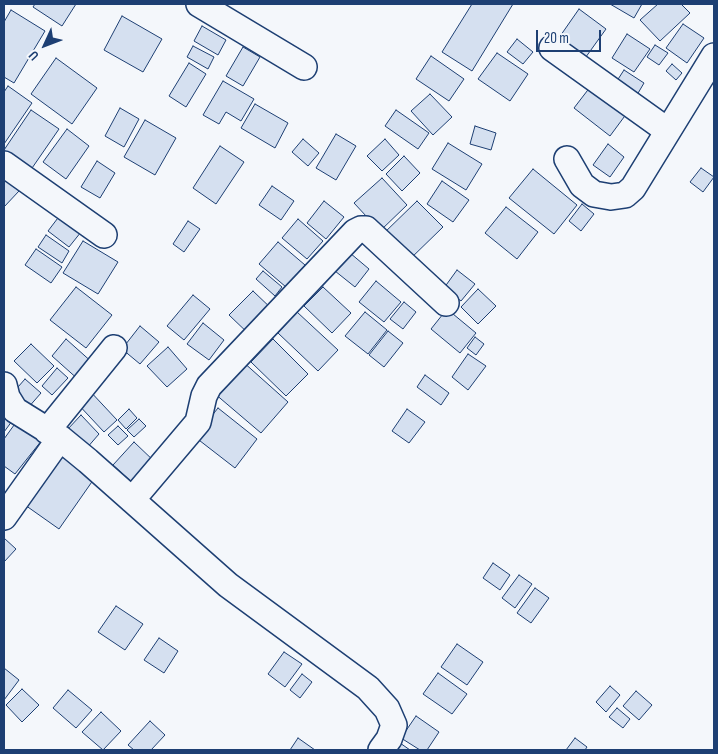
<!DOCTYPE html>
<style>
body{margin:0}
#map{position:relative;width:718px;height:754px;overflow:hidden;background:#f4f7fb;font-family:"Sofia Sans Condensed",sans-serif}
canvas{display:block}
.frame{position:absolute;inset:0;border:5px solid #1d3f73;pointer-events:none}
.north{position:absolute;left:20px;top:20px;width:50px;height:50px;-webkit-text-stroke:4px #f4f7fb;paint-order:stroke;rotate:227deg;font-size:14px;font-weight:700;line-height:20px;text-align:center;color:#1d3f73}
.north::after{content:'';display:block;margin:auto;width:18px;height:22px;background:#1d3f73;clip-path:polygon(50% 0,100% 100%,50% 72%,0 100%)}
.scale{position:absolute;left:536px;top:30px;width:65px;height:22px;box-sizing:border-box;border:2px solid #1d3f73;border-top:0;padding-left:6px;font-size:15px;line-height:18px;white-space:nowrap;color:#1d3f73;-webkit-text-stroke:4px #f4f7fb;paint-order:stroke}
</style>
<div id="map">
<canvas width="718" height="754"></canvas>
<div class="frame"></div>
<div class="north">U</div>
<div class="scale">20 m</div>
</div>
<script>
const c = document.querySelector('canvas').getContext('2d');
c.lineJoin = 'round';
function fillPath(path, color) { c.fillStyle = color; c.fill(path, 'evenodd'); }
const toPath = rows => new Path2D(rows.map(r => 'M' + r).join(''));
function strokePath(path, color, width, dash) { c.strokeStyle = color; c.lineWidth = width; c.lineCap = dash ? 'butt' : 'round'; c.setLineDash(dash || []); c.stroke(path); }
const building = toPath([
 [35,4,76,4,62,26,33,7,35,4],
 [472,4,513,4,472,71,442,52,472,4],
 [610,4,642,4,634,18,610,4],
 [658,4,681,4,690,13,660,41,640,20,658,4],
 [579,9,606,29,583,61,556,42,579,9],
 [11,10,45,31,14,83,4,77,4,22,11,10],
 [122,16,162,39,143,72,104,50,122,16],
 [683,24,704,38,687,63,666,48,683,24],
 [202,26,226,40,218,55,194,41,202,26],
 [627,34,650,49,634,72,612,58,627,34],
 [517,39,533,52,523,64,507,52,517,39],
 [655,45,668,53,659,65,647,57,655,45],
 [193,46,214,57,208,69,187,57,193,46],
 [243,47,260,57,243,86,226,76,243,47],
 [497,53,528,74,510,101,478,79,497,53],
 [431,56,464,79,449,101,416,79,431,56],
 [56,58,97,88,72,124,31,94,56,58],
 [189,63,206,74,186,107,169,96,189,63],
 [672,64,682,73,676,80,666,71,672,64],
 [624,70,644,83,634,100,613,87,624,70],
 [223,81,254,99,241,121,226,112,219,124,203,115,223,81],
 [594,82,630,109,610,136,574,108,594,82],
 [8,86,32,103,4,144,4,92,8,86],
 [430,94,452,117,433,135,411,111,430,94],
 [255,104,288,123,275,148,241,128,255,104],
 [120,108,139,119,124,147,105,136,120,108],
 [31,110,59,129,30,171,4,153,4,150,31,110],
 [396,110,429,133,418,149,385,126,396,110],
 [145,120,176,138,155,175,124,157,145,120],
 [475,126,496,133,491,150,470,144,475,126],
 [67,129,89,146,66,179,43,162,67,129],
 [336,134,356,146,336,180,316,168,336,134],
 [303,139,319,153,308,166,292,152,303,139],
 [385,139,399,155,382,171,367,156,385,139],
 [448,143,482,164,466,190,432,169,448,143],
 [608,144,624,157,610,177,593,165,608,144],
 [220,146,244,162,216,204,193,188,220,146],
 [404,156,420,173,402,191,386,174,404,156],
 [97,161,115,173,100,198,81,187,97,161],
 [701,168,714,177,703,192,690,182,701,168],
 [533,169,577,205,554,234,509,198,533,169],
 [4,177,19,191,4,207,4,177],
 [382,178,407,205,380,231,354,203,382,178],
 [442,181,469,200,453,222,427,204,442,181],
 [272,186,294,201,281,220,259,205,272,186],
 [324,201,344,217,326,239,307,223,324,201],
 [417,201,443,227,408,261,382,235,417,201],
 [582,204,594,214,581,231,569,221,582,204],
 [506,207,538,232,517,259,485,233,506,207],
 [64,210,85,227,69,247,48,231,64,210],
 [298,219,323,241,307,259,282,238,298,219],
 [188,221,200,229,184,252,173,244,188,221],
 [46,235,69,251,62,263,38,247,46,235],
 [83,241,118,262,98,294,63,273,83,241],
 [278,242,305,265,286,287,259,264,278,242],
 [36,249,62,267,51,283,25,265,36,249],
 [350,253,369,269,355,287,335,271,350,253],
 [457,270,475,284,461,301,444,288,457,270],
 [263,271,282,287,275,296,256,279,263,271],
 [376,281,401,302,384,322,359,302,376,281],
 [76,287,112,315,86,348,50,320,76,287],
 [323,287,351,313,332,333,304,306,323,287],
 [478,289,496,306,478,324,461,307,478,289],
 [253,291,274,311,251,336,229,315,253,291],
 [193,295,210,309,184,340,167,326,193,295],
 [404,302,416,312,403,329,390,319,404,302],
 [447,309,476,333,460,353,431,329,447,309],
 [297,312,338,350,318,371,278,333,297,312],
 [365,312,387,330,368,354,345,336,365,312],
 [203,323,224,340,209,360,187,344,203,323],
 [140,326,159,342,140,364,122,349,140,326],
 [388,331,403,343,384,367,369,355,388,331],
 [475,337,484,344,476,355,467,348,475,337],
 [66,339,94,364,80,381,52,356,66,339],
 [273,339,308,374,286,396,251,362,273,339],
 [31,344,54,366,37,383,14,361,31,344],
 [168,347,187,369,167,387,147,366,168,347],
 [468,354,486,366,468,390,452,377,468,354],
 [242,361,288,402,261,433,214,393,242,361],
 [57,368,68,378,52,395,42,386,57,368],
 [425,375,449,393,441,405,417,387,425,375],
 [25,379,41,393,27,409,11,395,25,379],
 [88,389,117,420,104,432,75,401,88,389],
 [4,408,15,417,4,432,4,408],
 [218,408,257,439,235,468,195,437,218,408],
 [129,409,137,418,126,429,118,420,129,409],
 [407,409,425,422,409,443,392,431,407,409],
 [81,415,99,434,86,449,67,430,81,415],
 [139,419,146,426,134,437,127,430,139,419],
 [17,421,42,440,15,474,4,466,4,439,17,421],
 [118,426,128,436,118,445,108,435,118,426],
 [134,442,156,463,135,485,113,465,134,442],
 [63,452,96,476,59,529,25,505,63,452],
 [4,538,16,549,4,562,4,538],
 [493,563,510,575,500,590,483,578,493,563],
 [519,575,532,584,515,608,502,598,519,575],
 [535,588,549,598,531,623,517,613,535,588],
 [116,606,143,624,125,650,98,632,116,606],
 [159,638,178,651,164,673,144,660,159,638],
 [457,644,483,662,467,685,441,667,457,644],
 [284,652,302,664,285,687,268,674,284,652],
 [4,668,19,680,4,700,4,668],
 [438,673,467,694,452,714,423,694,438,673],
 [302,674,312,682,300,698,290,690,302,674],
 [610,686,620,695,606,712,596,702,610,686],
 [22,689,39,705,22,722,6,705,22,689],
 [68,690,92,710,76,728,53,708,68,690],
 [636,691,652,705,639,720,623,706,636,691],
 [617,708,630,719,623,728,609,717,617,708],
 [101,712,121,731,103,750,82,732,101,712],
 [416,716,439,732,427,750,420,750,401,738,416,716],
 [150,721,165,735,151,750,134,750,128,745,150,721],
 [298,738,315,750,290,750,298,738],
 [575,738,587,747,585,750,566,750,575,738],
 [400,743,410,750,395,750,400,743]
]);
const minor = toPath([
 [199,4,304,67],
 [552,48,668,131],
 [567,159,582,185,594,194,611,197,625,195,633,188,714,56],
 [4,164,104,235],
 [4,385,7,397,15,410,60,438,88,461,228,585,368,688,387,709,394,725,389,739,381,750],
 [47,431,114,348],
 [132,500,198,422,204,396,209,386,355,232,361,229,366,229,446,303],
 [4,517,60,438]
]);
fillPath(building, '#d5e0f0');
strokePath(building, '#1d3f73', 1);
strokePath(minor, '#1d3f73', 28);
strokePath(minor, '#f4f7fb', 25);
</script>
